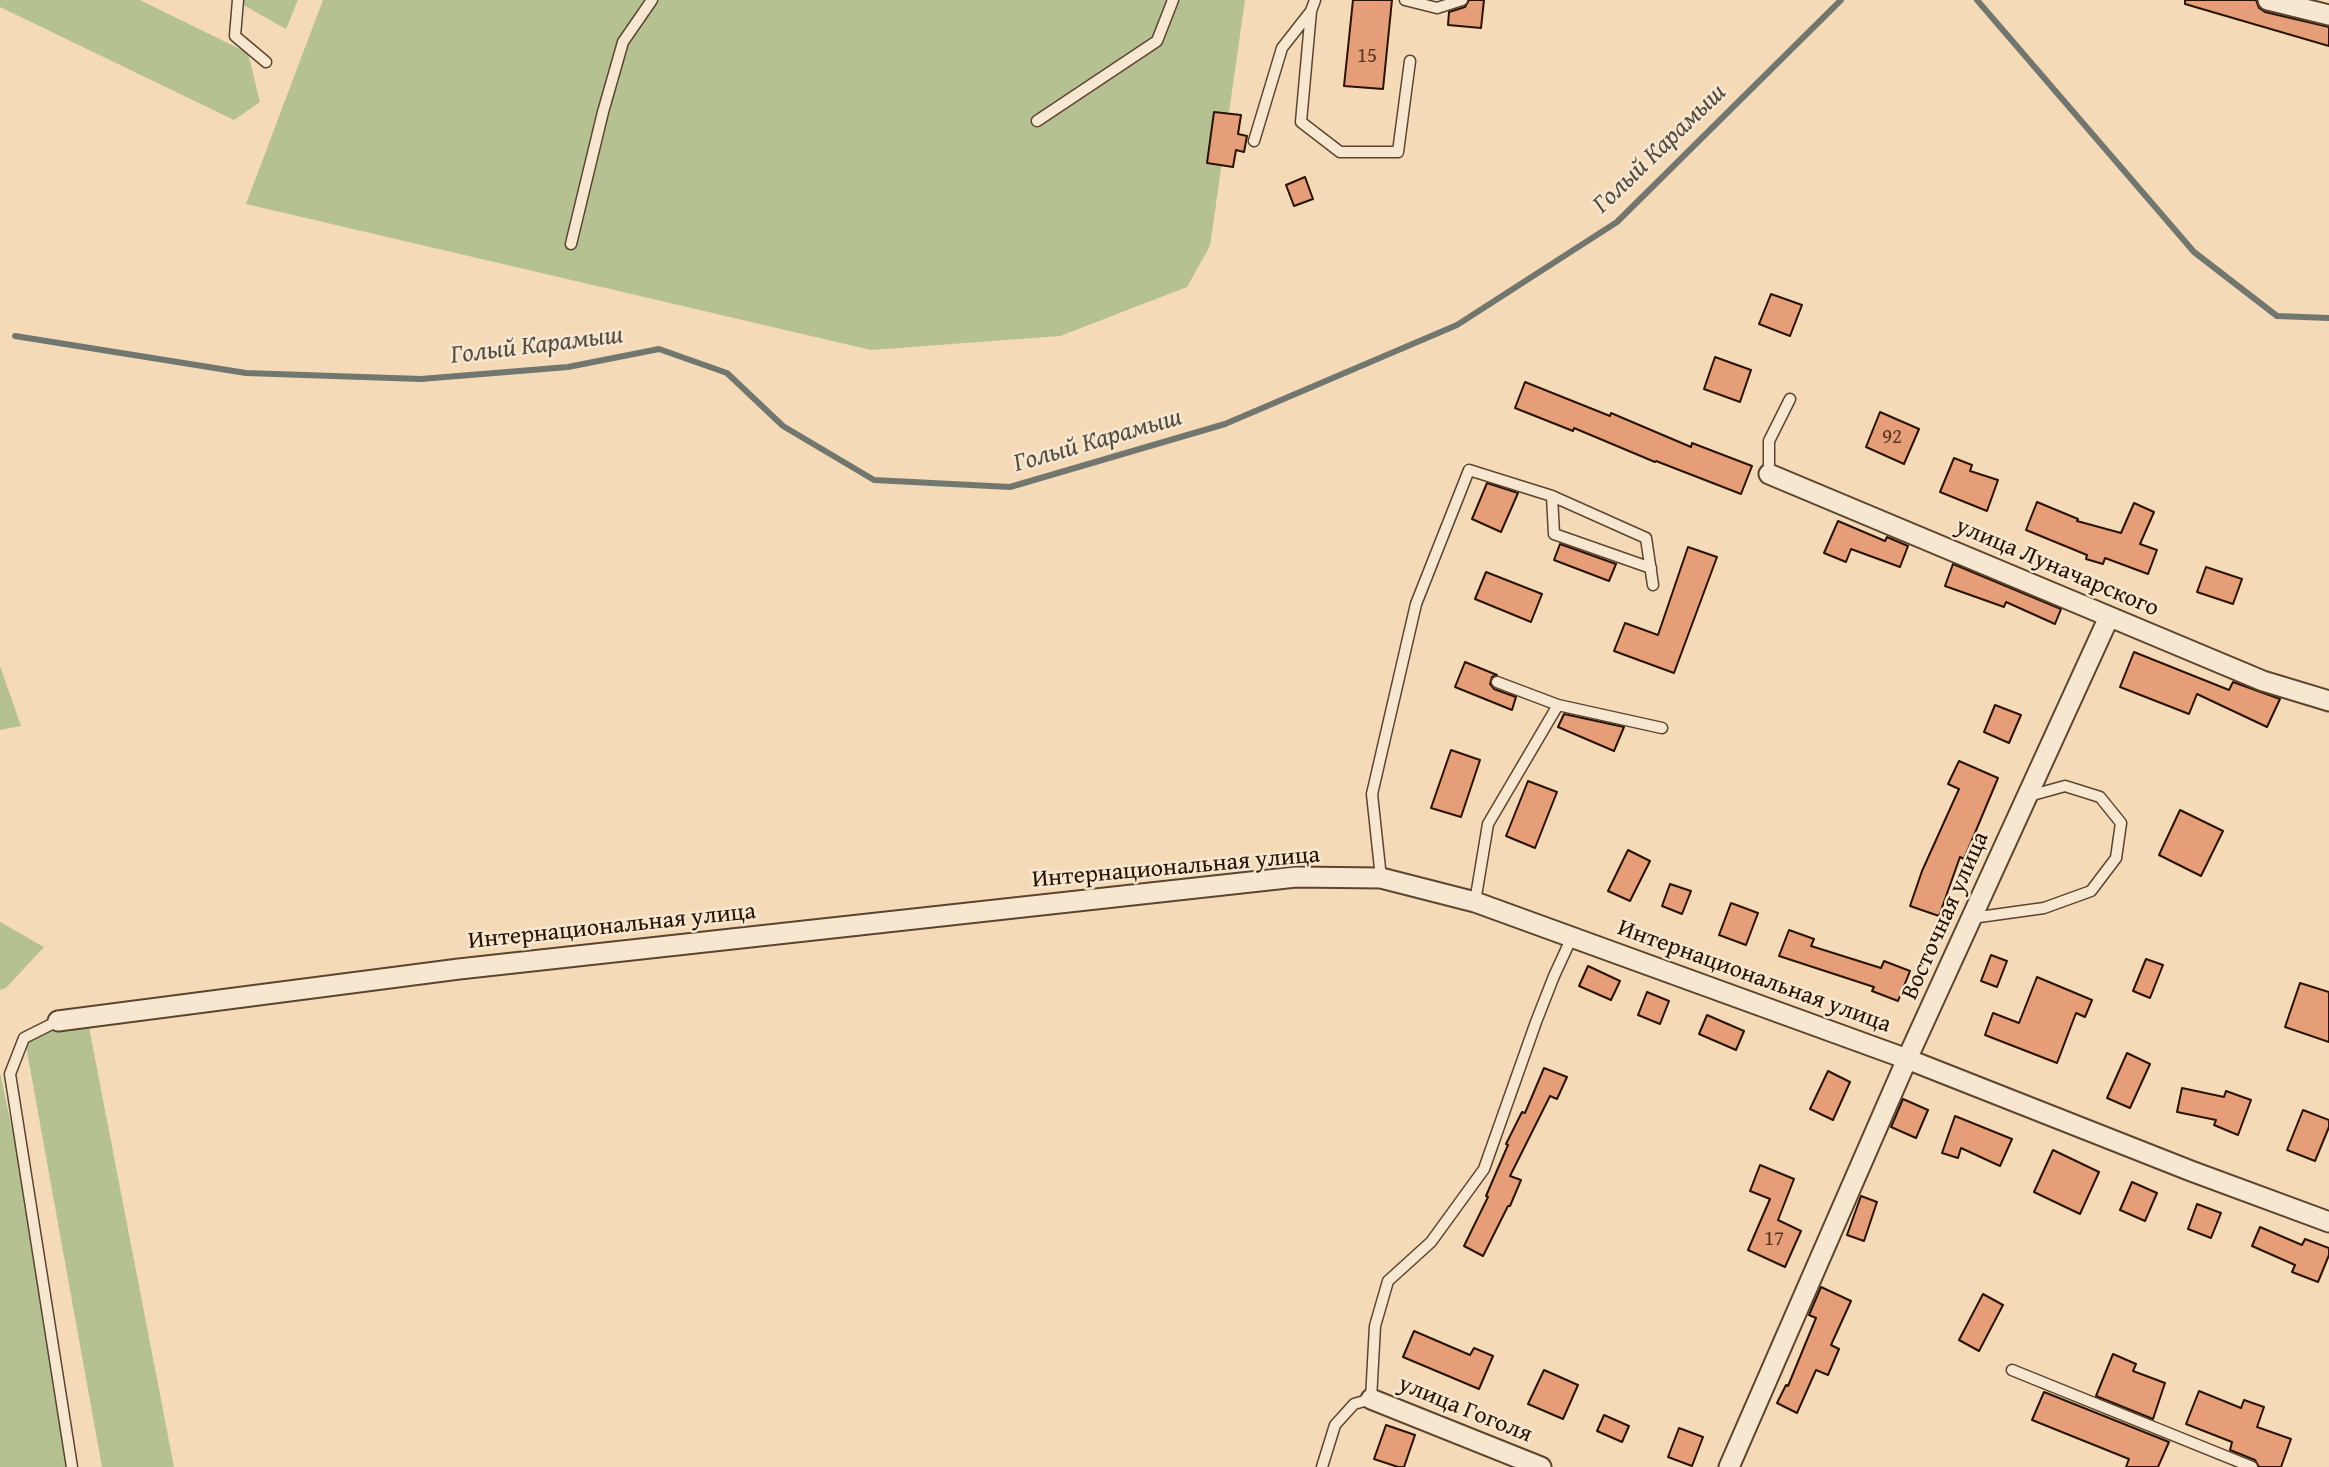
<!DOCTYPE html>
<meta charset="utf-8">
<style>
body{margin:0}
canvas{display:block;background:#f4dab7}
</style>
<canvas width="2329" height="1467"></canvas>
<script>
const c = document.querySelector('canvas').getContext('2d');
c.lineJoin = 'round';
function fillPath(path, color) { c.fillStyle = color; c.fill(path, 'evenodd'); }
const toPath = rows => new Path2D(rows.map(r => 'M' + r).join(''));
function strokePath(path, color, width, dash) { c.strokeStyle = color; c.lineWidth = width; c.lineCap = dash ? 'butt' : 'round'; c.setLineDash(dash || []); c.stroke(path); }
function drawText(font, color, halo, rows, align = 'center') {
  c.font = font + ' "Gentium Book Plus",serif'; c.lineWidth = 5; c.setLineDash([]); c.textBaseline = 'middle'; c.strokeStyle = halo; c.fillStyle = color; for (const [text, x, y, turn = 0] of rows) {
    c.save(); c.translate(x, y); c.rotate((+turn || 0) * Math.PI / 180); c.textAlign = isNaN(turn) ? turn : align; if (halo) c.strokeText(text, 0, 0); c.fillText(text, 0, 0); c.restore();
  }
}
const green = toPath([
 [0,0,140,0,248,53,260,102,234,120,0,7],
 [238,0,298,0,286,29,238,2],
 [323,0,1245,0,1210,246,1187,287,1060,336,871,350,246,204],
 [0,666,21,726,0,730],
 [0,922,44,947,6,988,0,990],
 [86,1012,174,1467,102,1467,24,1035],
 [0,1073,47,1291,78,1467,0,1467]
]);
const stream = toPath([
 [1977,0,2194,252,2277,316,2329,318],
 [15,336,246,373,421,379,568,367,659,349,727,373,783,426,874,480,1010,487,1225,424,1457,325,1617,222,1841,0]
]);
const building = toPath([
 [1353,0,1392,0,1383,89,1344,86,1353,0],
 [1469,0,1484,0,1481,28,1448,25,1449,12,1465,7,1469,0],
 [2185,0,2256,0,2259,8,2265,12,2329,27,2329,46,2185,4,2185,0],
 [1214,112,1241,115,1238,134,1247,136,1244,152,1236,150,1233,167,1207,163,1214,112],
 [1305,177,1313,199,1294,206,1286,185,1305,177],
 [1771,294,1802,305,1790,336,1759,324,1771,294],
 [1715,357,1751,370,1740,402,1704,389,1715,357],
 [1525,382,1610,416,1611,413,1691,447,1692,443,1752,466,1741,494,1656,461,1655,462,1574,428,1573,431,1515,408,1525,382],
 [1880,412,1919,429,1904,464,1866,447,1880,412],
 [1954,458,1972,465,1970,471,1998,480,1987,511,1940,492,1954,458],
 [1487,483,1518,493,1501,532,1472,519,1487,483],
 [2037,502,2078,519,2077,521,2121,533,2134,503,2154,512,2140,544,2157,550,2148,574,2105,558,2103,564,2086,559,2087,555,2026,530,2037,502],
 [1838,521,1885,541,1887,537,1908,546,1900,567,1851,549,1846,562,1824,553,1838,521],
 [1560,544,1616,564,1609,581,1554,560,1560,544],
 [1688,547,1717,557,1674,673,1614,651,1625,623,1658,635,1688,547],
 [1953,564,2061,609,2055,624,2006,602,2004,607,1945,586,1953,564],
 [2206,567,2242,579,2233,604,2197,592,2206,567],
 [1486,572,1542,594,1531,622,1475,599,1486,572],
 [2134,652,2229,690,2233,682,2280,699,2267,727,2197,694,2189,714,2120,687,2134,652],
 [1465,662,1497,675,1492,677,1490,684,1494,689,1516,697,1512,710,1455,687,1465,662],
 [1995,705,2021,715,2009,743,1984,732,1995,705],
 [1564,714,1624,727,1614,751,1558,727,1564,714],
 [1451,750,1480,760,1461,817,1431,808,1451,750],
 [1959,761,1998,778,1964,859,1960,857,1939,916,1910,906,1922,871,1959,789,1948,784,1959,761],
 [1528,781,1557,792,1535,848,1506,836,1528,781],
 [2180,810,2223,831,2201,876,2159,855,2180,810],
 [1628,850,1650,861,1630,901,1608,891,1628,850],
 [1670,884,1691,891,1682,914,1662,906,1670,884],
 [1731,903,1758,913,1746,945,1719,935,1731,903],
 [1789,930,1814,939,1811,946,1881,968,1884,961,1910,971,1898,1001,1872,991,1874,987,1779,956,1789,930],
 [1991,955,2007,961,1997,987,1981,981,1991,955],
 [2146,959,2163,965,2150,998,2133,991,2146,959],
 [1588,966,1620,981,1611,1000,1579,986,1588,966],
 [2037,977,2092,1000,2085,1017,2076,1013,2057,1063,1985,1035,1993,1013,2019,1023,2037,977],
 [2300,983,2329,992,2329,1042,2285,1027,2300,983],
 [1647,992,1669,1001,1660,1024,1638,1015,1647,992],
 [1707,1015,1744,1031,1736,1050,1699,1034,1707,1015],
 [2127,1053,2150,1064,2130,1108,2107,1098,2127,1053],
 [1544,1068,1567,1077,1557,1099,1550,1096,1510,1176,1521,1180,1510,1206,1508,1206,1483,1256,1464,1246,1488,1197,1486,1196,1508,1145,1506,1144,1522,1112,1525,1113,1544,1068],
 [1828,1071,1850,1082,1833,1120,1810,1109,1828,1071],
 [2182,1088,2224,1097,2226,1091,2251,1100,2238,1135,2214,1125,2216,1120,2177,1112,2182,1088],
 [1903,1099,1928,1110,1916,1138,1891,1127,1903,1099],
 [2303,1110,2329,1120,2329,1127,2315,1161,2287,1150,2303,1110],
 [1955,1116,2012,1139,2000,1166,1961,1148,1958,1158,1942,1153,1955,1116],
 [2053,1150,2099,1172,2080,1214,2034,1192,2053,1150],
 [1760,1165,1794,1179,1778,1220,1801,1231,1785,1267,1748,1250,1770,1199,1750,1191,1760,1165],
 [2132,1182,2157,1193,2145,1221,2120,1210,2132,1182],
 [1861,1196,1877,1202,1864,1241,1847,1235,1861,1196],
 [2197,1204,2221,1213,2211,1238,2188,1229,2197,1204],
 [2260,1227,2302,1245,2305,1239,2329,1248,2329,1255,2318,1282,2292,1272,2295,1265,2252,1246,2260,1227],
 [1821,1287,1851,1301,1831,1345,1839,1349,1828,1375,1816,1370,1797,1413,1777,1403,1786,1385,1788,1386,1816,1318,1809,1315,1821,1287],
 [1983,1294,2003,1305,1979,1351,1959,1340,1983,1294],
 [1414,1331,1470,1355,1474,1348,1493,1356,1479,1389,1403,1357,1414,1331],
 [2113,1354,2136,1364,2133,1371,2165,1383,2153,1419,2096,1396,2113,1354],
 [1544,1370,1578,1385,1563,1419,1528,1404,1544,1370],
 [2199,1391,2241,1408,2244,1400,2264,1407,2257,1427,2291,1439,2281,1467,2259,1467,2255,1460,2230,1450,2232,1442,2186,1424,2199,1391],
 [2044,1392,2169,1442,2158,1467,2126,1467,2129,1459,2032,1420,2044,1392],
 [1604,1415,1629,1426,1622,1442,1597,1431,1604,1415],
 [1386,1425,1415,1435,1404,1467,1398,1467,1374,1459,1386,1425],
 [1679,1428,1703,1437,1692,1466,1668,1457,1679,1428]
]);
const lane = toPath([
 [238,0,235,36,266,62],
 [1315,0,1311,11,1301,122,1340,152,1398,152,1410,61],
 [1405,0,1437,8,1462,0],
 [1037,121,1157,41,1173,0],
 [1254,141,1282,48,1311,11],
 [571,244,603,112,623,42,652,0],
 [1769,474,1769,441,1790,399],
 [1552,496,1554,534,1651,568],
 [1497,682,1558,705,1662,728],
 [1381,878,1372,794,1416,604,1469,470,1552,496,1646,538,1653,585],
 [1475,902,1488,824,1558,705],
 [1972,918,2044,908,2091,891,2116,858,2121,823,2100,797,2065,786,2029,796],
 [58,1021,24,1038,10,1074,72,1467],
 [2012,1370,2252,1467],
 [1322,1467,1335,1425,1354,1404,1371,1399,1375,1326,1388,1281,1431,1242,1484,1169,1536,1022,1554,976,1572,937]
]);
const street = toPath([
 [2268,0,2329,15],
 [1769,474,2263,681,2329,701],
 [58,1021,459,969,1296,877,1381,878,1475,902,1907,1059,2191,1171,2329,1222],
 [1371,1399,1541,1467],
 [1729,1467,1907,1059,2109,617]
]);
const numberNames = [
 ["15",1367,57],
 ["92",1892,438],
 ["17",1774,1240]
];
const streetNames = [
 ["улица Луначарского",2057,568,23],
 ["Интернациональная улица",1176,868,-5],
 ["Восточная улица",1946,916,-66],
 ["Интернациональная улица",612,927,-6],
 ["Интернациональная улица",1754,977,20],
 ["улица Гоголя",1465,1410,22]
];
const waterNames = [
 ["Голый Карамыш",1660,149,-44],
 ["Голый Карамыш",537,346,-7],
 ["Голый Карамыш",1098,441,-16]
];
fillPath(green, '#b6c192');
strokePath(stream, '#71766f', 6);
fillPath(building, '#e59e77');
strokePath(building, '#281301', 2);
strokePath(lane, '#5b452e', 13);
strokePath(street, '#5b452e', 23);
strokePath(lane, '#f8e7d0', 10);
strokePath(street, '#f8e7d0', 19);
drawText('21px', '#57361e', null, numberNames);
drawText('24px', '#281301', '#f8e7d0', streetNames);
drawText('italic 26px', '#524d41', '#f8e7d0', waterNames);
</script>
